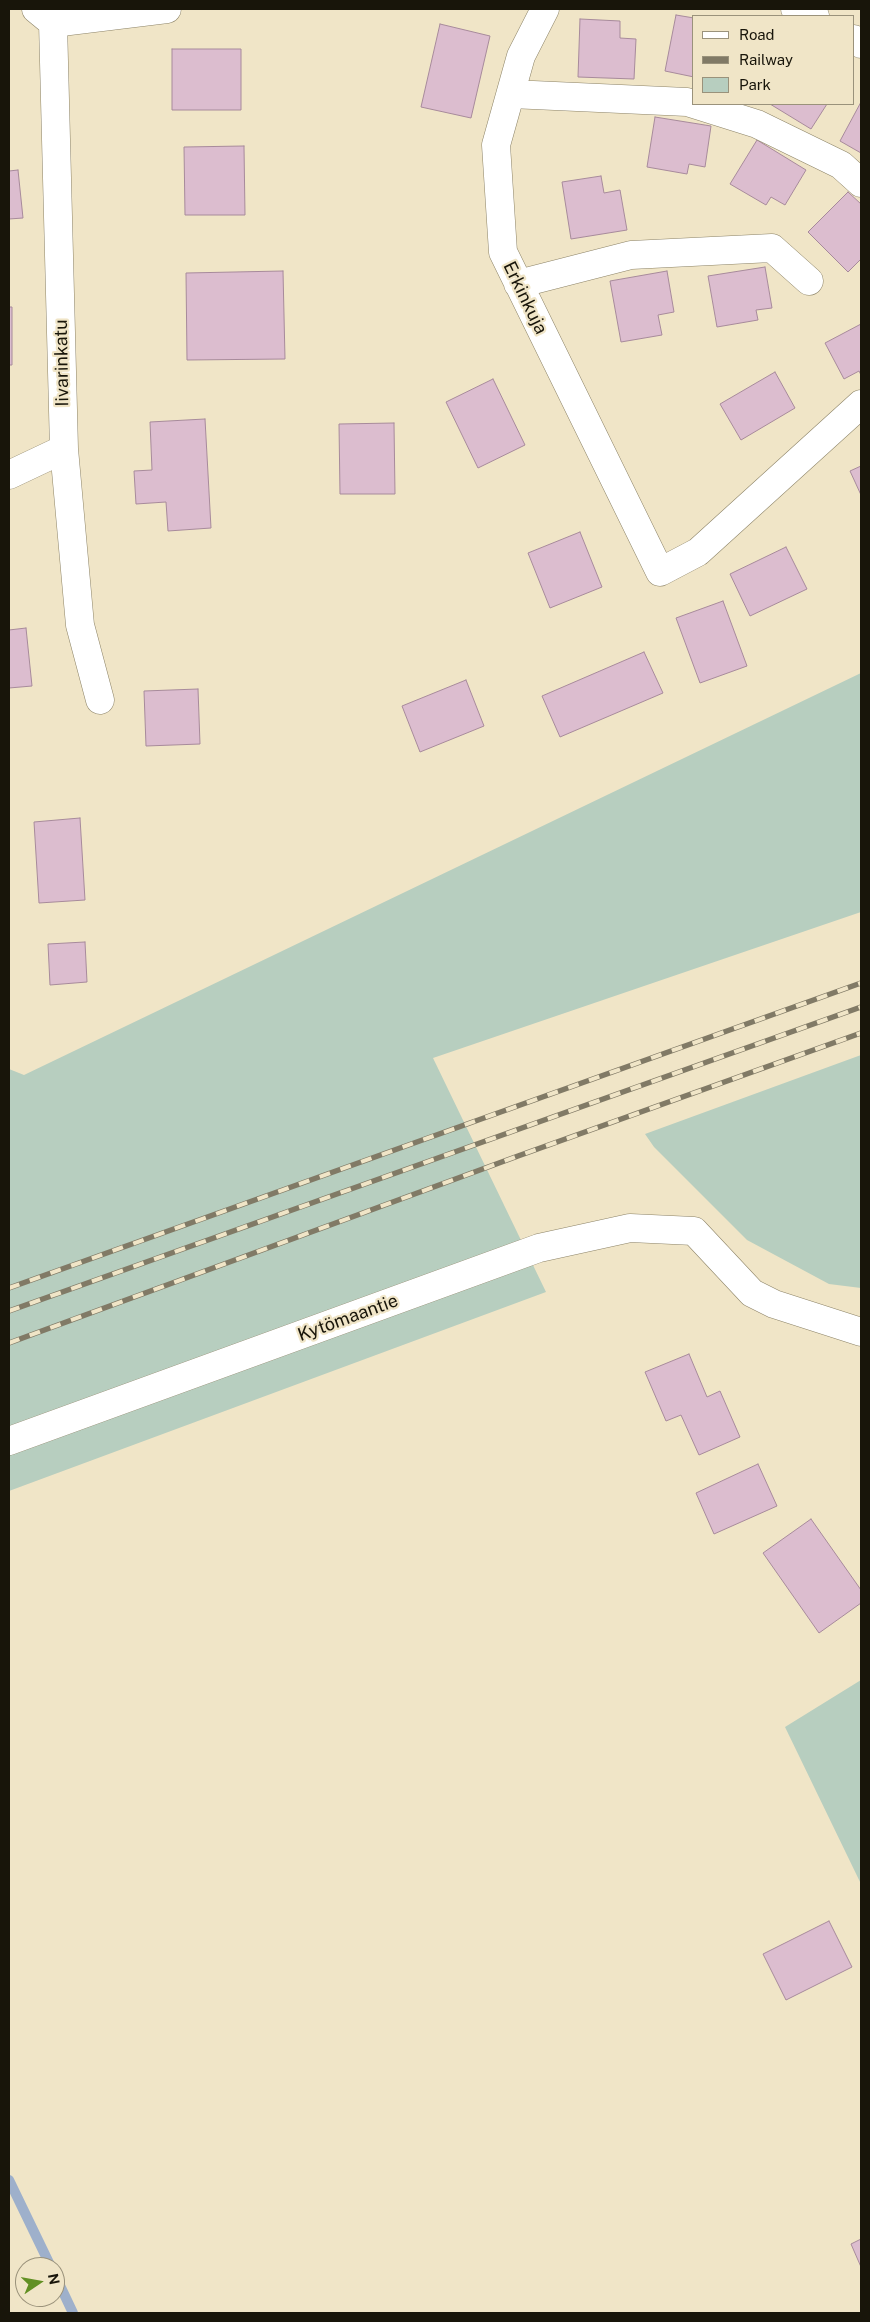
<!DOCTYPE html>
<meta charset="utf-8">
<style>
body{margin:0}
#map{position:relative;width:870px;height:2322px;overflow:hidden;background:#f0e5c7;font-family:"Public Sans",sans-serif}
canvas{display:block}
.frame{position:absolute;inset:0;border:10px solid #18150a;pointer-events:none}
.legend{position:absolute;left:692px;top:15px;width:162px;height:90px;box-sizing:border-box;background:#f0e5c7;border:1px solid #9a927b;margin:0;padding:6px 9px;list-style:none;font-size:15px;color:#18150a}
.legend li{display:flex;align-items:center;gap:10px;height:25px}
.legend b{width:25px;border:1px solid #9a927b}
.north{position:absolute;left:15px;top:2257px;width:50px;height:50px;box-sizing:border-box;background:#f0e5c7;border:1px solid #9a927b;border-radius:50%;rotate:78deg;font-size:14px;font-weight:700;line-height:20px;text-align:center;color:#18150a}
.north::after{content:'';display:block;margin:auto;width:18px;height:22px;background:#629024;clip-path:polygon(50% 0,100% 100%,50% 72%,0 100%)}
</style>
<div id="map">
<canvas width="870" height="2322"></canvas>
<div class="frame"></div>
<ul class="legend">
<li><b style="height:6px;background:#fff"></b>Road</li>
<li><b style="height:6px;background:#817a66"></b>Railway</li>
<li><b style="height:14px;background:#b7cebf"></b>Park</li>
</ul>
<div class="north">N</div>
</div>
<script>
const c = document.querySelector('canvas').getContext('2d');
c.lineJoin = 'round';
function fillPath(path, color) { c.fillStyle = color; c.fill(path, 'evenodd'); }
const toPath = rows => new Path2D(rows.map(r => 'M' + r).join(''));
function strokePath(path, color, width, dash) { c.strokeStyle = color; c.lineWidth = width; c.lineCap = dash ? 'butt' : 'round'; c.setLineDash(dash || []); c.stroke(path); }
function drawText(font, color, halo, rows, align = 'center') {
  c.font = font + ' "Public Sans",sans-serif'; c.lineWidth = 4.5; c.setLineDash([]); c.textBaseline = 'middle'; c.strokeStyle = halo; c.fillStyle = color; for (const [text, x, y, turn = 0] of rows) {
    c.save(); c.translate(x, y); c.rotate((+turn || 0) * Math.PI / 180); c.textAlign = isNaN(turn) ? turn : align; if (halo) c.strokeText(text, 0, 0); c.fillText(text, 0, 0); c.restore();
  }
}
const green = toPath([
 [861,673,861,912,433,1058,546,1292,9,1491,9,1069,24,1075],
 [861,1055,861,1288,829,1284,747,1240,654,1147,645,1134],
 [861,1680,861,1884,785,1727]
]);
const stream = toPath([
 [9,2180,51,2267],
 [55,2275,73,2313]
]);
const building = toPath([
 [676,15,694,18,694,77,665,71,676,15],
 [580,19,620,21,620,38,636,39,634,79,578,77,580,19],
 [440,24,490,36,471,118,421,107,440,24],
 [172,49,241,49,241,110,172,110,172,49],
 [861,102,861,153,840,141,861,102],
 [770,104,827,104,811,129,770,104],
 [655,117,711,126,705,167,689,164,687,174,647,167,655,117],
 [757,140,806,170,785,205,771,197,766,205,730,184,757,140],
 [244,146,245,215,185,215,184,147,244,146],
 [18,170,23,218,9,219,9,171,18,170],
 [601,176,604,193,620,190,627,230,571,239,562,182,601,176],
 [848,192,861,204,861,259,848,272,808,232,848,192],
 [765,267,772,308,756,310,758,320,717,327,708,276,765,267],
 [283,271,285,359,187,360,186,273,283,271],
 [667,271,674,312,658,315,662,335,621,342,610,281,667,271],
 [9,307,12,307,12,365,9,365,9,307],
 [861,324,861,375,859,371,844,379,825,343,861,324],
 [775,372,795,408,741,440,720,404,775,372],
 [493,379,525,445,478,468,446,402,493,379],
 [205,419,211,528,168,531,166,502,136,504,134,471,152,470,150,422,205,419],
 [394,423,395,494,340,494,339,424,394,423],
 [861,466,861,495,850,471,861,466],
 [580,532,602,587,550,608,528,553,580,532],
 [786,547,807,589,750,616,730,574,786,547],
 [723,601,747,666,700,683,676,618,723,601],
 [26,628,32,686,9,688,9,630,26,628],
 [644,652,663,693,560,737,542,696,644,652],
 [466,680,484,726,420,752,402,706,466,680],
 [198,689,200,744,146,746,144,691,198,689],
 [80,818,85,900,39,903,34,822,80,818],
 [85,942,87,982,50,985,48,944,85,942],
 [689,1354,707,1397,720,1391,740,1437,699,1455,681,1415,666,1421,645,1372,689,1354],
 [758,1464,777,1506,714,1534,696,1493,758,1464],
 [811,1519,861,1590,861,1603,819,1633,763,1553,811,1519],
 [829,1921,852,1967,786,2000,763,1954,829,1921],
 [861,2239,861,2267,851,2244,861,2239]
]);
const minor = toPath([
 [36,9,53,23,167,9],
 [545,9,521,56,496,145,503,252,660,572,698,552,861,404],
 [795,9,805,11,815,16],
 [53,23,64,449,80,625,100,700],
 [854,39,861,44],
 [511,94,687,102,757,124,841,165,861,183],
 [518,284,631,255,772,248,809,281],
 [9,475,64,449],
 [9,1441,539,1248,630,1228,694,1231,752,1293,774,1304,861,1332]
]);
const rail = toPath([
 [9,1288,861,983],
 [9,1311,861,1007],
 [9,1343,518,1156,861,1033]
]);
const streetNames = [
 ["Erkinkuja",525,298,64],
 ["Iivarinkatu",62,363,-91],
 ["Kytömaantie",348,1318,-20]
];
fillPath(green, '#b7cebf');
strokePath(stream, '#9eb0cb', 10);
fillPath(building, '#dcbdcf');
strokePath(building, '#a78a9b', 1);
strokePath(minor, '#8c8367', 29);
strokePath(minor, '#fff', 28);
strokePath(rail, '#817a66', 5.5);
strokePath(rail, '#f0e5c7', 4, [11]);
drawText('18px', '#18150a', '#f0e5c7', streetNames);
</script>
